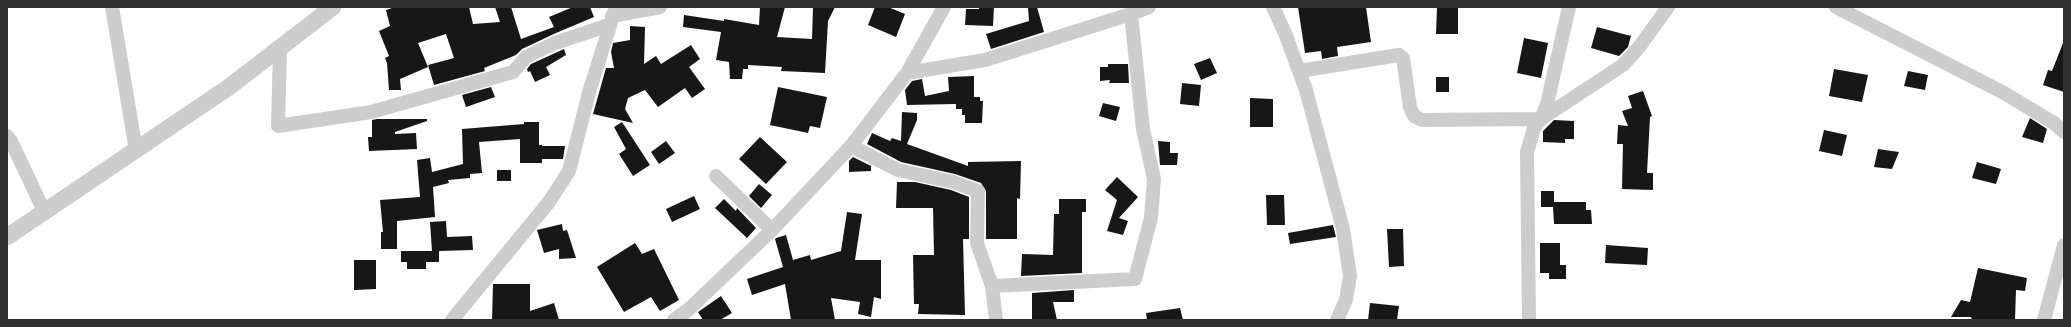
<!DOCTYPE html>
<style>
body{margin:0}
#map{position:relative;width:2071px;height:327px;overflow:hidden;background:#fff;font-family:"DejaVu Sans",sans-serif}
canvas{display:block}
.frame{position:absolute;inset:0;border:8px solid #303030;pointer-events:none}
</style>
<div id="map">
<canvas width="2071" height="327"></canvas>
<div class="frame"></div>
</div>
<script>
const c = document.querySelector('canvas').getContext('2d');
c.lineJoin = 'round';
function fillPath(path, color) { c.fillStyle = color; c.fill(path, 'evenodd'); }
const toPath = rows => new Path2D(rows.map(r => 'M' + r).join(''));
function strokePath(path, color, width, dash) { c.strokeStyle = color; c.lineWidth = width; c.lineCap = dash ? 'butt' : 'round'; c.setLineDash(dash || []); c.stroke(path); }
const building = toPath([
 [395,7,469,7,473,24,500,22,495,7,511,7,521,39,554,27,549,17,573,7,590,7,594,17,556,33,522,49,516,55,484,68,485,71,434,85,428,65,454,58,446,34,418,43,428,67,400,79,401,90,389,90,387,63,385,58,389,56,379,31,390,26,386,10],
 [760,7,785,7,777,37,812,39,813,7,835,7,828,21,825,73,781,71,782,67,748,65,748,69,743,69,742,79,730,79,729,62,716,60,721,32,683,27,684,15,724,21,724,19,759,25],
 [875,7,888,7,905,14,896,37,868,25],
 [979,7,994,7,993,26,965,25,966,9,979,9],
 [1028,7,1037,7,1044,32,991,49,986,34,1029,21],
 [1298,7,1366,7,1371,42,1337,47,1338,56,1322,59,1321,51,1305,53],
 [1437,7,1458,7,1458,34,1436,34],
 [630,26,645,27,644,64,656,56,661,64,691,45,700,59,689,67,705,89,692,98,685,88,658,107,645,90,628,98,625,109,633,123,593,114,606,68,614,68,611,52,613,43,630,40],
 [1597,27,1631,36,1628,47,1619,56,1591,48],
 [1524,38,1548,43,1541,78,1517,73],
 [2063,43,2064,43,2064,92,2043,85,2048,70,2052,71],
 [564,49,566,55,546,67,550,75,535,82,530,71,528,72,527,69,531,64],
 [1210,58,1217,73,1201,80,1194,64],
 [1108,64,1128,64,1129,83,1109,83,1110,80,1100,81,1100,67,1108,67],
 [1834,69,1868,75,1862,102,1829,96],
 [1908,71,1928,75,1925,90,1904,86],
 [974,76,974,97,980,97,980,101,983,101,982,123,965,123,965,115,962,115,962,109,956,109,956,104,907,105,905,90,912,81,922,79,925,96,949,91,948,77],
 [1436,77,1449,77,1449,92,1436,92],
 [1182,83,1201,85,1199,106,1180,104],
 [491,87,495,97,466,107,462,95],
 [778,87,827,97,820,128,810,126,808,133,770,125],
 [1643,91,1652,116,1650,117,1647,173,1653,173,1653,190,1622,189,1623,144,1617,144,1618,125,1628,126,1622,111,1632,108,1628,96],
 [1250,98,1273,99,1273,127,1250,127],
 [1103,103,1120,107,1116,121,1099,116],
 [902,112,917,113,917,120,907,144,968,166,968,162,1021,161,1020,199,1017,198,1017,239,986,239,986,191,981,183,955,174,901,162,867,144,872,133,890,141,892,138,901,141],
 [2030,118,2047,129,2043,143,2022,137],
 [377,119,427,119,427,121,395,132,395,134,416,133,417,149,369,151,368,137,372,137,372,120],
 [1554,120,1574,121,1574,139,1565,139,1565,143,1543,142,1543,131],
 [524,122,539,122,539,145,542,145,542,146,565,146,563,159,542,159,542,163,520,163,520,139,479,142,482,173,470,174,470,178,448,180,449,183,433,187,435,217,397,221,397,249,381,249,381,232,383,232,380,200,420,197,417,160,430,158,432,172,463,164,462,129,524,124],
 [622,122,650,165,633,176,619,154,626,149,614,127],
 [1824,130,1847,135,1842,156,1819,151],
 [760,137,787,162,766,184,739,159],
 [666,141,675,153,659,164,651,152],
 [1158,141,1170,142,1170,153,1178,153,1177,165,1160,165],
 [1878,149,1899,152,1892,169,1874,167],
 [853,157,871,166,871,171,849,172,849,161],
 [1977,162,2001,169,1996,184,1972,178],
 [497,170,511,170,511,181,497,181],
 [1117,177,1138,197,1119,218,1128,221,1123,235,1107,231,1117,200,1105,190],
 [897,182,915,182,951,190,969,197,969,239,963,239,965,315,918,314,919,304,914,304,913,255,934,255,933,208,896,208],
 [759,184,772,195,761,208,749,196],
 [1541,191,1554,191,1554,202,1586,202,1586,210,1591,210,1592,224,1554,224,1553,207,1541,207],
 [1266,195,1284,195,1285,225,1267,225],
 [694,196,700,209,672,222,666,209],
 [724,199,736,211,737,208,756,228,747,238,715,208],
 [1059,199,1086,199,1086,212,1082,212,1082,273,1021,276,1022,254,1053,255,1054,214,1059,214],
 [847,212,862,214,855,260,881,260,881,299,874,297,871,317,858,314,860,302,831,298,835,320,791,320,785,284,752,295,747,279,783,267,775,239,776,238,786,235,793,260,810,255,811,260,841,251],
 [446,221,447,237,472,236,473,250,439,251,439,262,426,262,426,269,407,269,407,262,401,262,401,251,432,251,430,222],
 [562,224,563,231,567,230,576,258,559,259,559,249,544,253,537,230],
 [1333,225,1336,237,1290,244,1288,233],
 [1387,229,1403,229,1404,266,1389,267],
 [635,243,642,254,654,249,679,300,660,311,651,297,624,312,597,267],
 [1540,243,1560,243,1560,265,1566,265,1566,279,1549,279,1549,273,1540,273],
 [1606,245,1648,248,1647,265,1605,263],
 [354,260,376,260,376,289,354,290],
 [1978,268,2027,278,2025,291,2016,290,2015,320,1972,320,1971,317,1951,317,1961,300,1970,302],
 [493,284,530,284,530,311,554,303,559,320,492,320],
 [1074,290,1074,302,1053,302,1057,320,1032,320,1032,293],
 [721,296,732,313,720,320,703,320,698,312],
 [1370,303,1399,306,1397,320,1368,320],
 [1180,308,1183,320,1147,320,1146,313]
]);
const minor = toPath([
 [112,7,136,151],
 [1273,7,1285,33,1306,90,1343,229,1350,276,1346,300,1337,320],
 [1836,7,2004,93,2054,123,2064,132],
 [612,16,660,7],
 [280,48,278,126,371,112,513,72,526,57,555,43,609,25],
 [1299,71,1399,55,1403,58,1410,107,1414,116,1422,120,1541,119,1623,65,1640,46,1668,7],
 [907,73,985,60,1131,14,1149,7],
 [7,136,11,141,44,211],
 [851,146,898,170,953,182,978,191,977,243,992,286,996,320],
 [716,176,772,230],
 [992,286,1135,279,1151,218,1154,179,1143,129,1131,14],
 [452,320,549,202,569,171,590,89,616,7],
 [674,320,688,310,772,230,851,146,907,73,944,7],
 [1529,320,1527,152,1534,128,1541,119,1547,104,1569,7],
 [2044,320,2064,245]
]);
const tertiary = toPath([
 [7,237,229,87,333,7]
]);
fillPath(building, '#171717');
strokePath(minor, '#cdcdcd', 14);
strokePath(tertiary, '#cdcdcd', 17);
</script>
